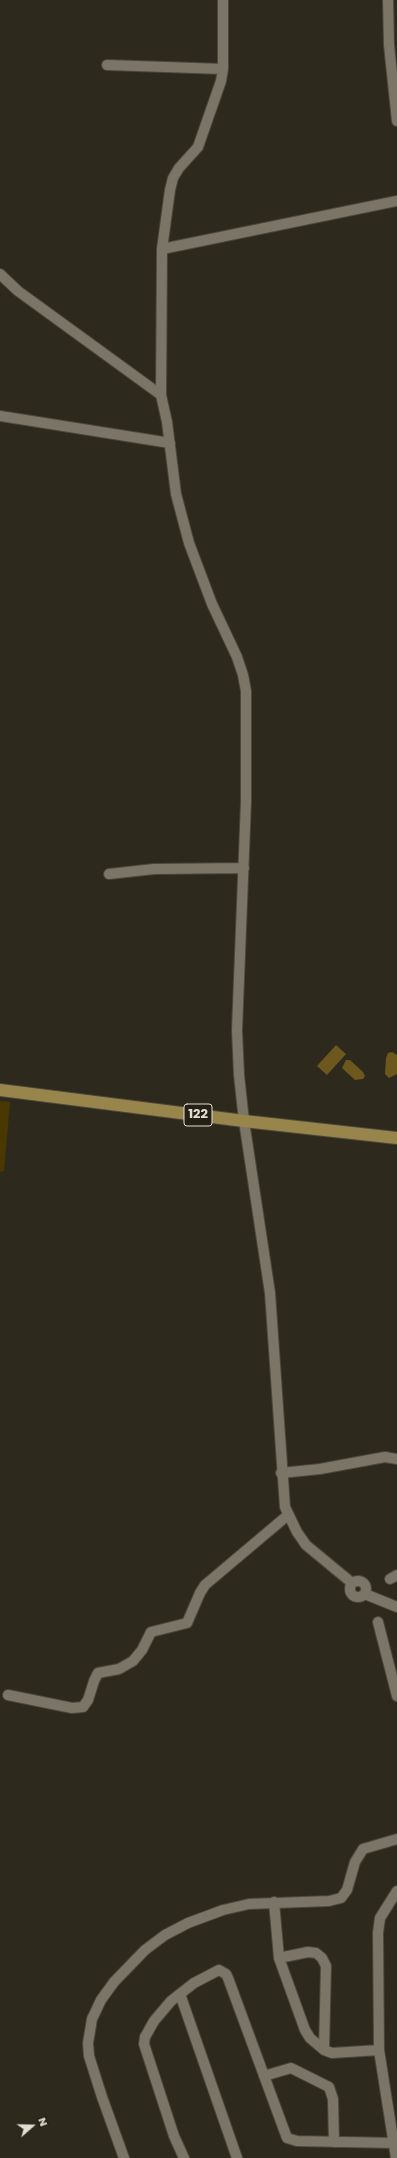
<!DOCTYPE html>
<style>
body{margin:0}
#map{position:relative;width:397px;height:2158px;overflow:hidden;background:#2e291d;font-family:Poppins,sans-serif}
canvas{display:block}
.north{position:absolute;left:12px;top:2106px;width:40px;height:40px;-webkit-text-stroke:3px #242014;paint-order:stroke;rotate:70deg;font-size:11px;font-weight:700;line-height:16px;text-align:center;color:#e1ded6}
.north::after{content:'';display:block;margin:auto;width:14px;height:18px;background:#e1ded6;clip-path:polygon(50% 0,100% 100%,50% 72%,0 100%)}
</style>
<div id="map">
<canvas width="397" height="2158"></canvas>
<div class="north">N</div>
</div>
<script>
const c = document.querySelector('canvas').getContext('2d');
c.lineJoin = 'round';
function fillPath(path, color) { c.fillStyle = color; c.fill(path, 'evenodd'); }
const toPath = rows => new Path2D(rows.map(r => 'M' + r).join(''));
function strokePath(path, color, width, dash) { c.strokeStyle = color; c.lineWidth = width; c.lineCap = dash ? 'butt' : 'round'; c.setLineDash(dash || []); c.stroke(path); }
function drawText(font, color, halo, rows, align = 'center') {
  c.font = font + ' Poppins,sans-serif'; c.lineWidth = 3; c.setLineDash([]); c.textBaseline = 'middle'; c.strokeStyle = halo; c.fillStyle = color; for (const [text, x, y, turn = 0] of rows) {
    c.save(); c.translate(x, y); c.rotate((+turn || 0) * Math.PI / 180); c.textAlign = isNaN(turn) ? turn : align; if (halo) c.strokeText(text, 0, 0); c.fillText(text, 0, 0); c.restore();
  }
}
const green = toPath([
 [0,1101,10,1102,4,1171,0,1172]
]);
const water = toPath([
 [336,1045,346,1054,327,1075,317,1066],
 [392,1052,397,1055,397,1074,389,1078,385,1074,386,1058,388,1053],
 [346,1060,350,1060,363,1072,365,1076,363,1079,355,1080,342,1068]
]);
const minor = toPath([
 [388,0,389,45,397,121],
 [107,65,223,69],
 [162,249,397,201],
 [0,274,18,291,161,395,167,422,176,494,189,543,212,604,237,657,243,675,246,691,246,802,237,1030,239,1075,244,1121,270,1293,285,1507,297,1532,306,1545,352,1583],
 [161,395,162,249,170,190,173,178,179,168,198,147,221,81,223,69,223,0],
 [0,416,170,443],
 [109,874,154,869,244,868],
 [281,1473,320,1469,385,1457,397,1459],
 [390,1579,397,1575],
 '350 1589a8 8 0 1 1 16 0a8 8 0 1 1-16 0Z',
 [365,1594,397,1607],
 [378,1622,397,1696],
 [8,1695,72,1708,83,1707,88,1700,94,1681,98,1673,119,1669,133,1661,142,1650,151,1632,187,1623,200,1593,205,1585,288,1515],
 [274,1902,279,1958,305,2030,310,2038,324,2050,332,2053,379,2050],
 [279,1958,308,1952,316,1953,322,1958,326,1966,324,2050],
 [180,1994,237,2158],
 [264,2076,291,2068,329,2087,333,2099,334,2142],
 [124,2158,102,2097,89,2056,88,2043,92,2019,101,2000,114,1982,145,1950,165,1935,188,1923,223,1910,249,1904,329,1901,341,1898,347,1890,355,1862,363,1849,397,1839],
 [184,2158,174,2136,144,2044,145,2037,154,2021,171,2001,194,1983,219,1970,226,1974,228,1978,287,2138,297,2141,394,2143],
 [396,2158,379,2050,378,1933,380,1918,397,1891]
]);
const major = toPath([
 [0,1090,244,1121,397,1138]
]);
const shields = [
 [198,1115,28]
];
const shieldNames = [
 ["122",198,1115]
];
fillPath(green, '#493800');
fillPath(water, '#6c581c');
strokePath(minor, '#4b473d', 12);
strokePath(major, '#4b473d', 14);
strokePath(minor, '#7a7567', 10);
strokePath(major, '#98854b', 12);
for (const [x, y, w] of shields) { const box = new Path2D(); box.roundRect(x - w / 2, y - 11, w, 22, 3); c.fillStyle = '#242014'; c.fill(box); strokePath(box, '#e1ded6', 1); }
drawText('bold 13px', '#e1ded6', null, shieldNames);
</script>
